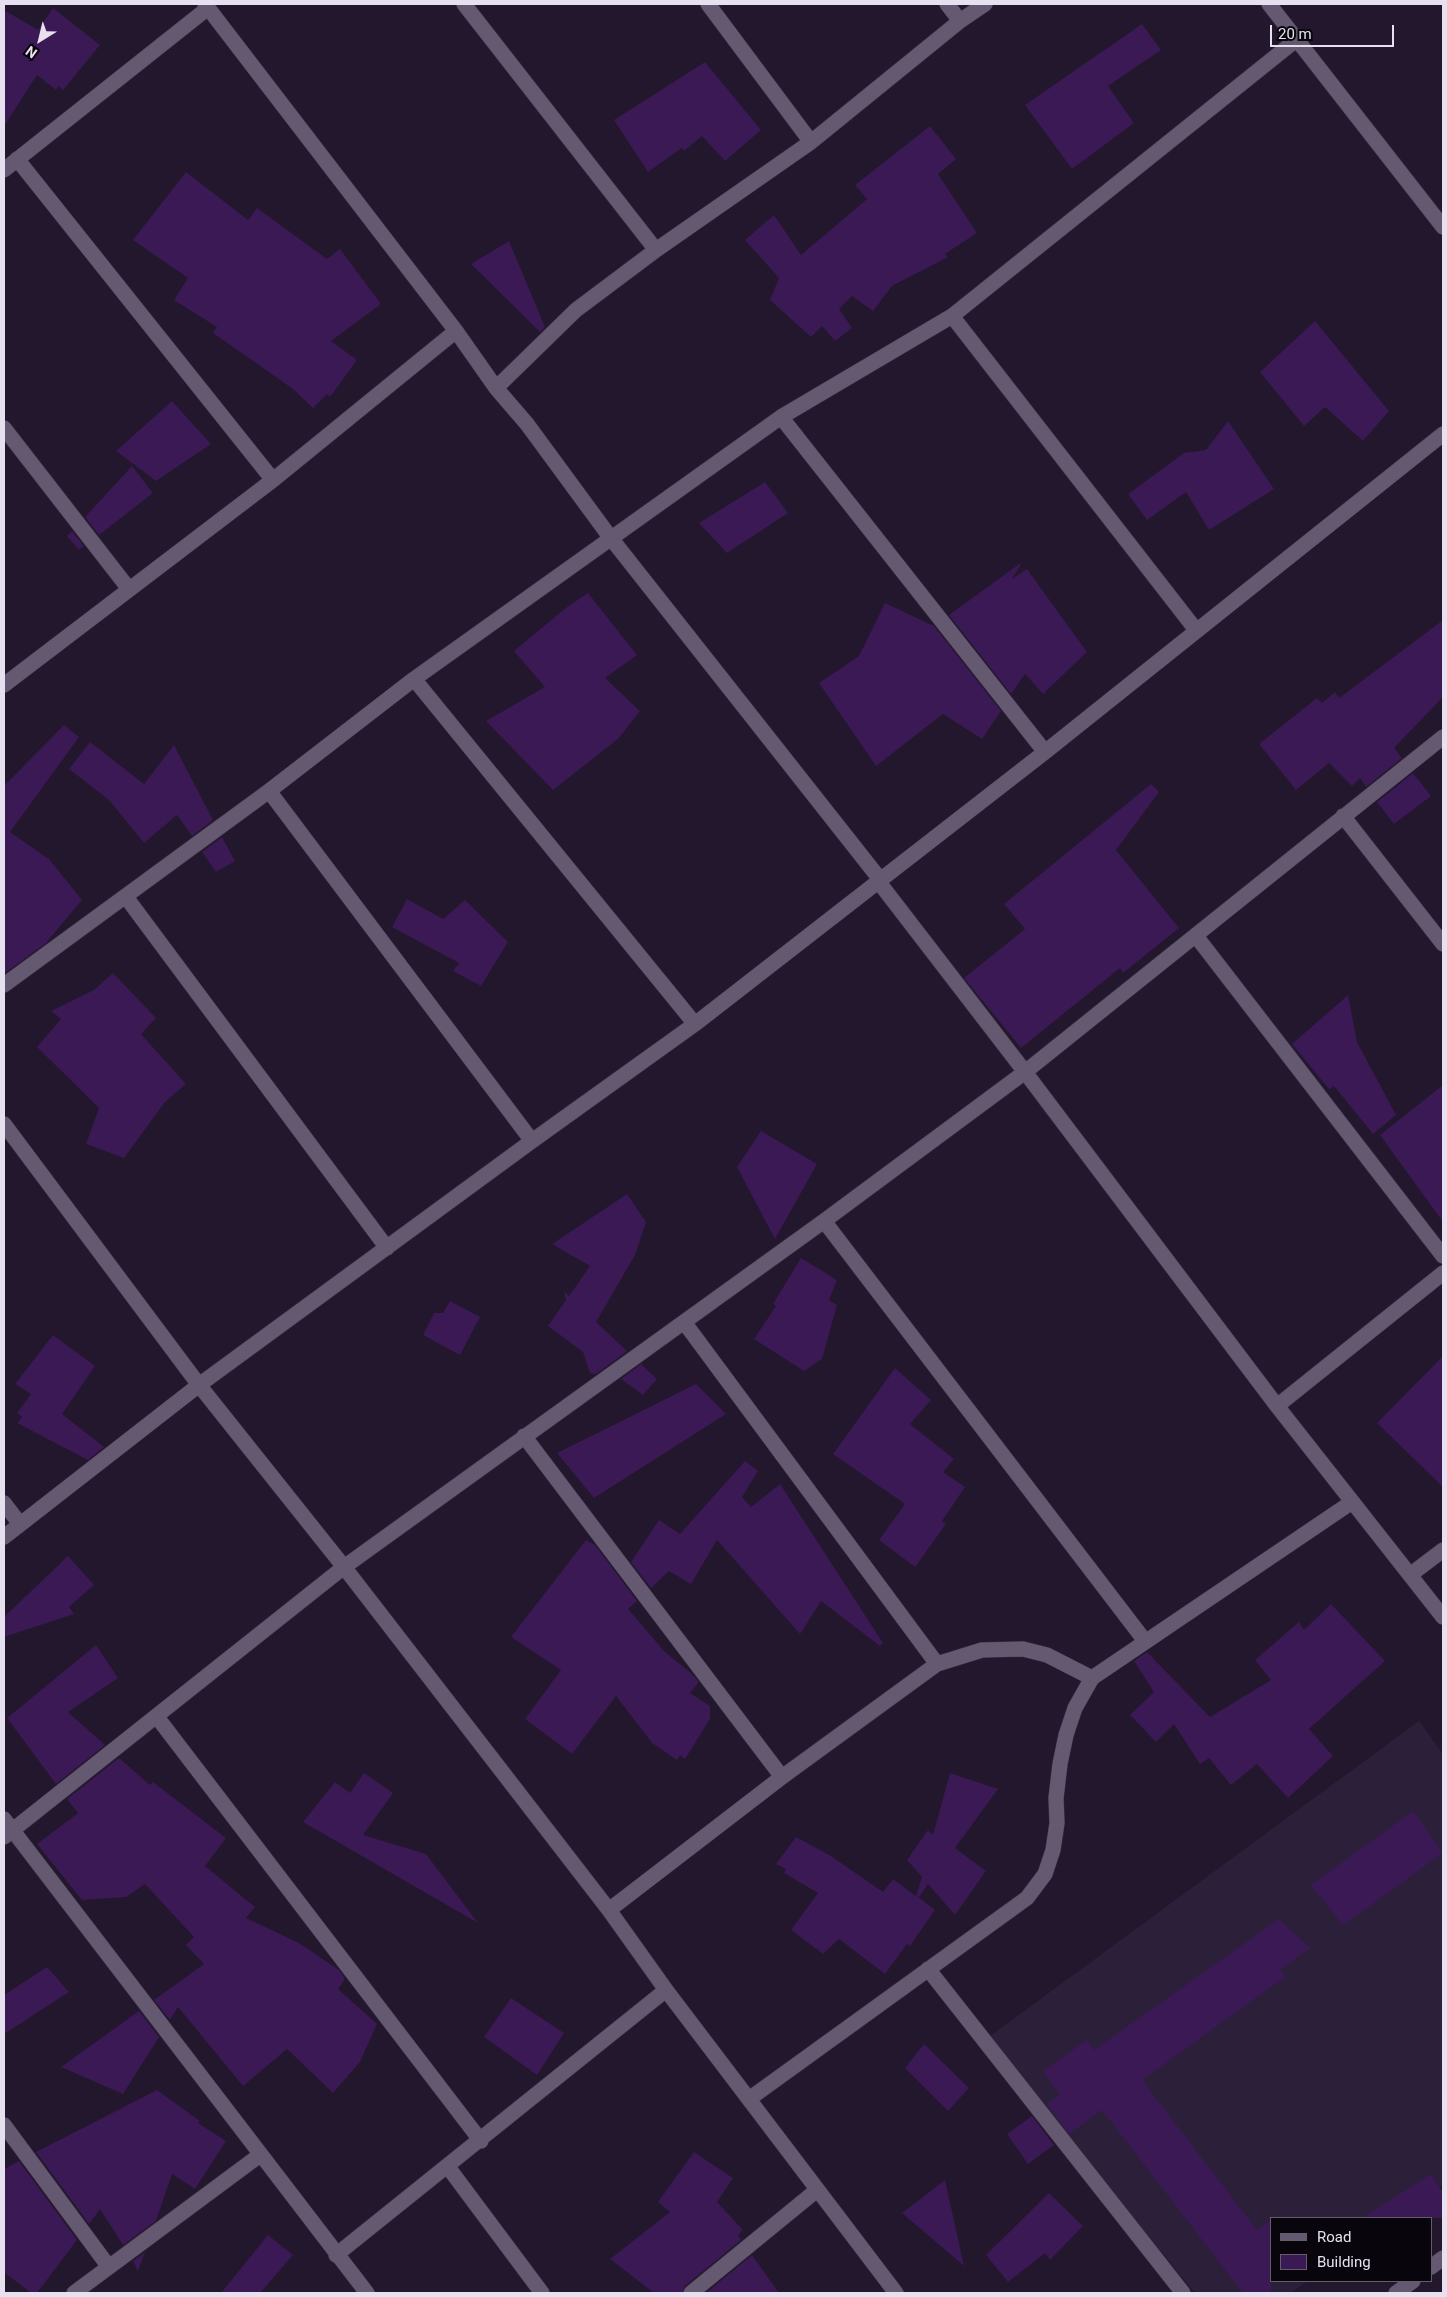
<!DOCTYPE html>
<style>
body{margin:0}
#map{position:relative;width:1447px;height:2297px;overflow:hidden;background:#22172c;font-family:Roboto,sans-serif}
canvas{display:block}
.frame{position:absolute;inset:0;border:5px solid #e7e0ef;pointer-events:none}
.legend{position:absolute;left:1270px;top:2217px;width:162px;height:65px;box-sizing:border-box;background:#09050d;border:1px solid #625d67;margin:0;padding:6px 9px;list-style:none;font-size:15px;color:#e7e0ef}
.legend li{display:flex;align-items:center;gap:10px;height:25px}
.legend b{width:25px;border:1px solid #625d67}
.north{position:absolute;left:15px;top:15px;width:50px;height:50px;-webkit-text-stroke:4px #09050d;paint-order:stroke;rotate:216deg;font-size:14px;font-weight:700;line-height:20px;text-align:center;color:#e7e0ef}
.north::after{content:'';display:block;margin:auto;width:18px;height:22px;background:#e7e0ef;clip-path:polygon(50% 0,100% 100%,50% 72%,0 100%)}
.scale{position:absolute;left:1270px;top:25px;width:124px;height:22px;box-sizing:border-box;border:2px solid #e7e0ef;border-top:0;padding-left:6px;font-size:15px;line-height:18px;white-space:nowrap;color:#e7e0ef;-webkit-text-stroke:4px #09050d;paint-order:stroke}
</style>
<div id="map">
<canvas width="1447" height="2297"></canvas>
<div class="frame"></div>
<ul class="legend">
<li><b style="height:6px;background:#655972"></b>Road</li>
<li><b style="height:14px;background:#3a1955"></b>Building</li>
</ul>
<div class="north">N</div>
<div class="scale">20 m</div>
</div>
<script>
const c = document.querySelector('canvas').getContext('2d');
c.lineJoin = 'round';
function fillPath(path, color) { c.fillStyle = color; c.fill(path, 'evenodd'); }
const toPath = rows => new Path2D(rows.map(r => 'M' + r).join(''));
function strokePath(path, color, width, dash) { c.strokeStyle = color; c.lineWidth = width; c.lineCap = dash ? 'butt' : 'round'; c.setLineDash(dash || []); c.stroke(path); }
const built = toPath([
 [1419,1721,1443,1754,1443,2185,1397,2218,1271,2218,1271,2281,1308,2281,1291,2293,1195,2293,986,2039]
]);
const building = toPath([
 [53,8,100,45,63,90,59,86,56,90,37,75,4,126,4,10,38,30],
 [1142,24,1161,50,1108,86,1134,123,1072,169,1025,105],
 [705,62,761,130,725,161,702,136,684,151,682,148,648,172,614,120],
 [930,126,956,159,938,174,977,233,945,254,948,257,892,286,873,311,852,296,839,309,852,328,835,341,822,326,811,337,770,300,779,278,745,240,774,215,801,255,867,199,855,185],
 [186,172,248,220,257,208,327,259,340,249,381,304,331,341,357,360,330,397,327,394,313,408,293,389,213,333,217,327,174,300,188,278,133,240],
 [509,241,545,327,540,332,471,264],
 [1315,321,1389,411,1363,441,1325,407,1304,426,1260,372],
 [172,401,211,444,156,481,116,451],
 [1228,421,1274,489,1209,530,1186,492,1147,520,1128,494,1184,453,1206,450],
 [132,466,153,493,99,535,85,517],
 [765,482,788,513,727,553,699,523],
 [72,531,84,546,79,550,67,536],
 [1022,562,1012,579,1027,569,1087,652,1043,694,1025,674,1011,694,949,615],
 [588,593,637,655,605,678,640,711,618,739,553,790,486,721,545,687,514,651,567,607],
 [885,603,934,626,1001,711,982,739,943,714,876,766,819,683,859,656],
 [1443,620,1443,697,1394,748,1402,758,1366,787,1360,778,1352,786,1329,763,1296,790,1259,744,1317,698,1322,703,1335,692,1339,698],
 [64,725,79,737,10,832,49,859,82,900,46,943,5,973,4,786],
 [90,742,144,784,174,745,213,820,192,836,177,815,144,843,109,800,69,769],
 [1413,773,1431,796,1394,824,1377,802],
 [1151,784,1159,792,1116,850,1179,928,1123,973,1120,968,1021,1048,964,978,1025,929,1004,904],
 [222,837,235,861,216,872,202,852],
 [407,899,443,919,465,900,508,942,481,986,453,971,459,963,392,927],
 [113,973,156,1018,141,1034,186,1084,165,1102,124,1158,86,1144,99,1108,37,1047,61,1019,51,1011,94,990],
 [1348,995,1357,1042,1396,1115,1373,1134,1334,1086,1329,1089,1292,1044],
 [1443,1085,1443,1222,1380,1135],
 [761,1131,817,1164,775,1239,737,1167],
 [627,1194,646,1222,635,1255,596,1322,627,1351,596,1374,590,1373,583,1352,548,1326,566,1300,564,1291,569,1296,590,1266,552,1244],
 [801,1258,837,1280,829,1300,837,1305,822,1359,804,1371,754,1339,776,1306,773,1304],
 [450,1301,480,1317,460,1355,423,1335,434,1313,443,1313],
 [53,1335,95,1366,62,1414,104,1447,88,1460,17,1423,22,1417,17,1413,31,1394,15,1384],
 [1443,1356,1443,1487,1377,1423],
 [641,1364,657,1379,643,1395,621,1379],
 [895,1368,931,1400,910,1424,954,1459,943,1472,965,1487,942,1521,946,1524,915,1567,879,1540,905,1504,833,1454],
 [696,1384,726,1414,594,1498,557,1453],
 [745,1461,758,1471,742,1497,751,1507,780,1484,883,1643,880,1646,821,1601,800,1634,717,1540,691,1584,669,1571,651,1588,631,1562,659,1520,680,1534],
 [586,1540,595,1545,637,1601,628,1609,665,1652,691,1673,699,1682,690,1693,710,1706,710,1719,685,1759,680,1755,677,1760,652,1743,616,1696,572,1754,525,1719,561,1670,511,1637],
 [68,1556,94,1585,69,1607,74,1614,4,1637,4,1617],
 [1331,1604,1385,1661,1309,1729,1333,1756,1288,1798,1257,1764,1231,1785,1209,1758,1200,1764,1174,1724,1156,1742,1130,1715,1154,1692,1134,1661,1147,1652,1210,1717,1271,1680,1255,1660,1299,1622,1304,1630],
 [96,1645,118,1678,68,1712,105,1745,56,1784,7,1718],
 [119,1758,150,1785,153,1782,226,1838,205,1866,255,1907,246,1918,299,1943,339,1970,345,1979,338,1989,377,2024,360,2062,333,2093,287,2049,243,2086,178,2007,170,2020,154,2000,204,1964,186,1945,194,1937,145,1884,126,1897,82,1900,37,1844,78,1813,67,1799],
 [364,1773,393,1793,363,1835,426,1854,478,1923,303,1822,335,1782,350,1793],
 [950,1773,998,1789,955,1848,986,1871,955,1915,928,1884,919,1897,917,1896,935,1910,910,1946,907,1944,885,1974,839,1939,823,1954,791,1930,818,1893,784,1873,786,1869,776,1864,796,1837,831,1856,883,1892,893,1879,916,1896,922,1877,907,1860,928,1830,933,1835],
 [1413,1811,1443,1853,1343,1925,1311,1885],
 [1279,1919,1310,1948,1280,1970,1285,1977,1142,2080,1257,2230,1271,2220,1271,2293,1243,2293,1102,2110,1069,2134,1047,2104,1060,2095,1043,2071,1087,2040,1094,2050],
 [47,1967,69,1992,4,2034,4,1995],
 [511,1998,564,2033,537,2075,484,2037],
 [139,2011,159,2037,123,2094,61,2067],
 [924,2044,969,2088,948,2111,905,2068],
 [157,2090,200,2121,198,2123,226,2141,195,2189,172,2174,156,2221,123,2245,100,2209,89,2224,36,2152],
 [1032,2116,1054,2145,1028,2164,1007,2134],
 [694,2152,733,2178,717,2202,743,2230,738,2235,741,2240,685,2286,682,2293,654,2293,610,2259,670,2212,658,2202],
 [19,2161,77,2240,37,2293,31,2293,4,2272,4,2169],
 [1431,2174,1443,2192,1443,2218,1362,2218],
 [945,2180,964,2266,902,2213],
 [1049,2193,1083,2226,1050,2260,1045,2253,1008,2282,986,2255],
 [268,2235,293,2255,260,2293,221,2293],
 [145,2252,138,2271,133,2261],
 [752,2255,779,2293,706,2293]
]);
const minor = toPath([
 [205,4,456,331,496,388,527,424,610,537,879,878,878,881,1025,1072,1277,1406,1443,1617],
 [464,4,656,250],
 [708,4,811,142],
 [947,4,960,21],
 [1269,4,1443,227],
 [17,159,273,480],
 [4,170,208,8],
 [952,316,1196,630],
 [496,388,576,310,656,250,811,142,960,21,985,4],
 [781,417,1045,752],
 [4,428,129,589],
 [414,679,695,1024],
 [4,685,273,480,456,331],
 [269,791,532,1141],
 [1343,816,1443,944],
 [126,897,387,1248],
 [1196,936,1443,1256],
 [4,985,269,791,414,679,781,417,952,316,1296,40],
 [4,1124,199,1385,344,1567,609,1910,666,1990,896,2293],
 [824,1221,1145,1641],
 [684,1322,937,1664],
 [1277,1406,1443,1273],
 [524,1436,782,1777],
 [4,1503,20,1524],
 [4,1537,199,1385,532,1141,695,1024,1045,752,1443,434],
 [1410,1575,1443,1550],
 [157,1717,481,2141],
 [4,1819,367,2293],
 [4,1837,344,1567,824,1221,1025,1072,1443,737],
 [609,1910,782,1777,937,1664,982,1650,1023,1649,1047,1655,1092,1678],
 [928,1969,1183,2293],
 [749,2099,1027,1898,1045,1874,1053,1850,1057,1823,1056,1798,1060,1764,1066,1735,1075,1708,1092,1678,1352,1502],
 [4,2125,109,2267],
 [448,2167,542,2293],
 [336,2255,666,1990],
 [1431,2267,1443,2258],
 [74,2293,260,2155],
 [691,2293,817,2190],
 [1396,2293,1413,2281]
]);
fillPath(built, '#2c1f39');
fillPath(building, '#3a1955');
strokePath(minor, '#3b3444', 16);
strokePath(minor, '#655972', 15);
</script>
